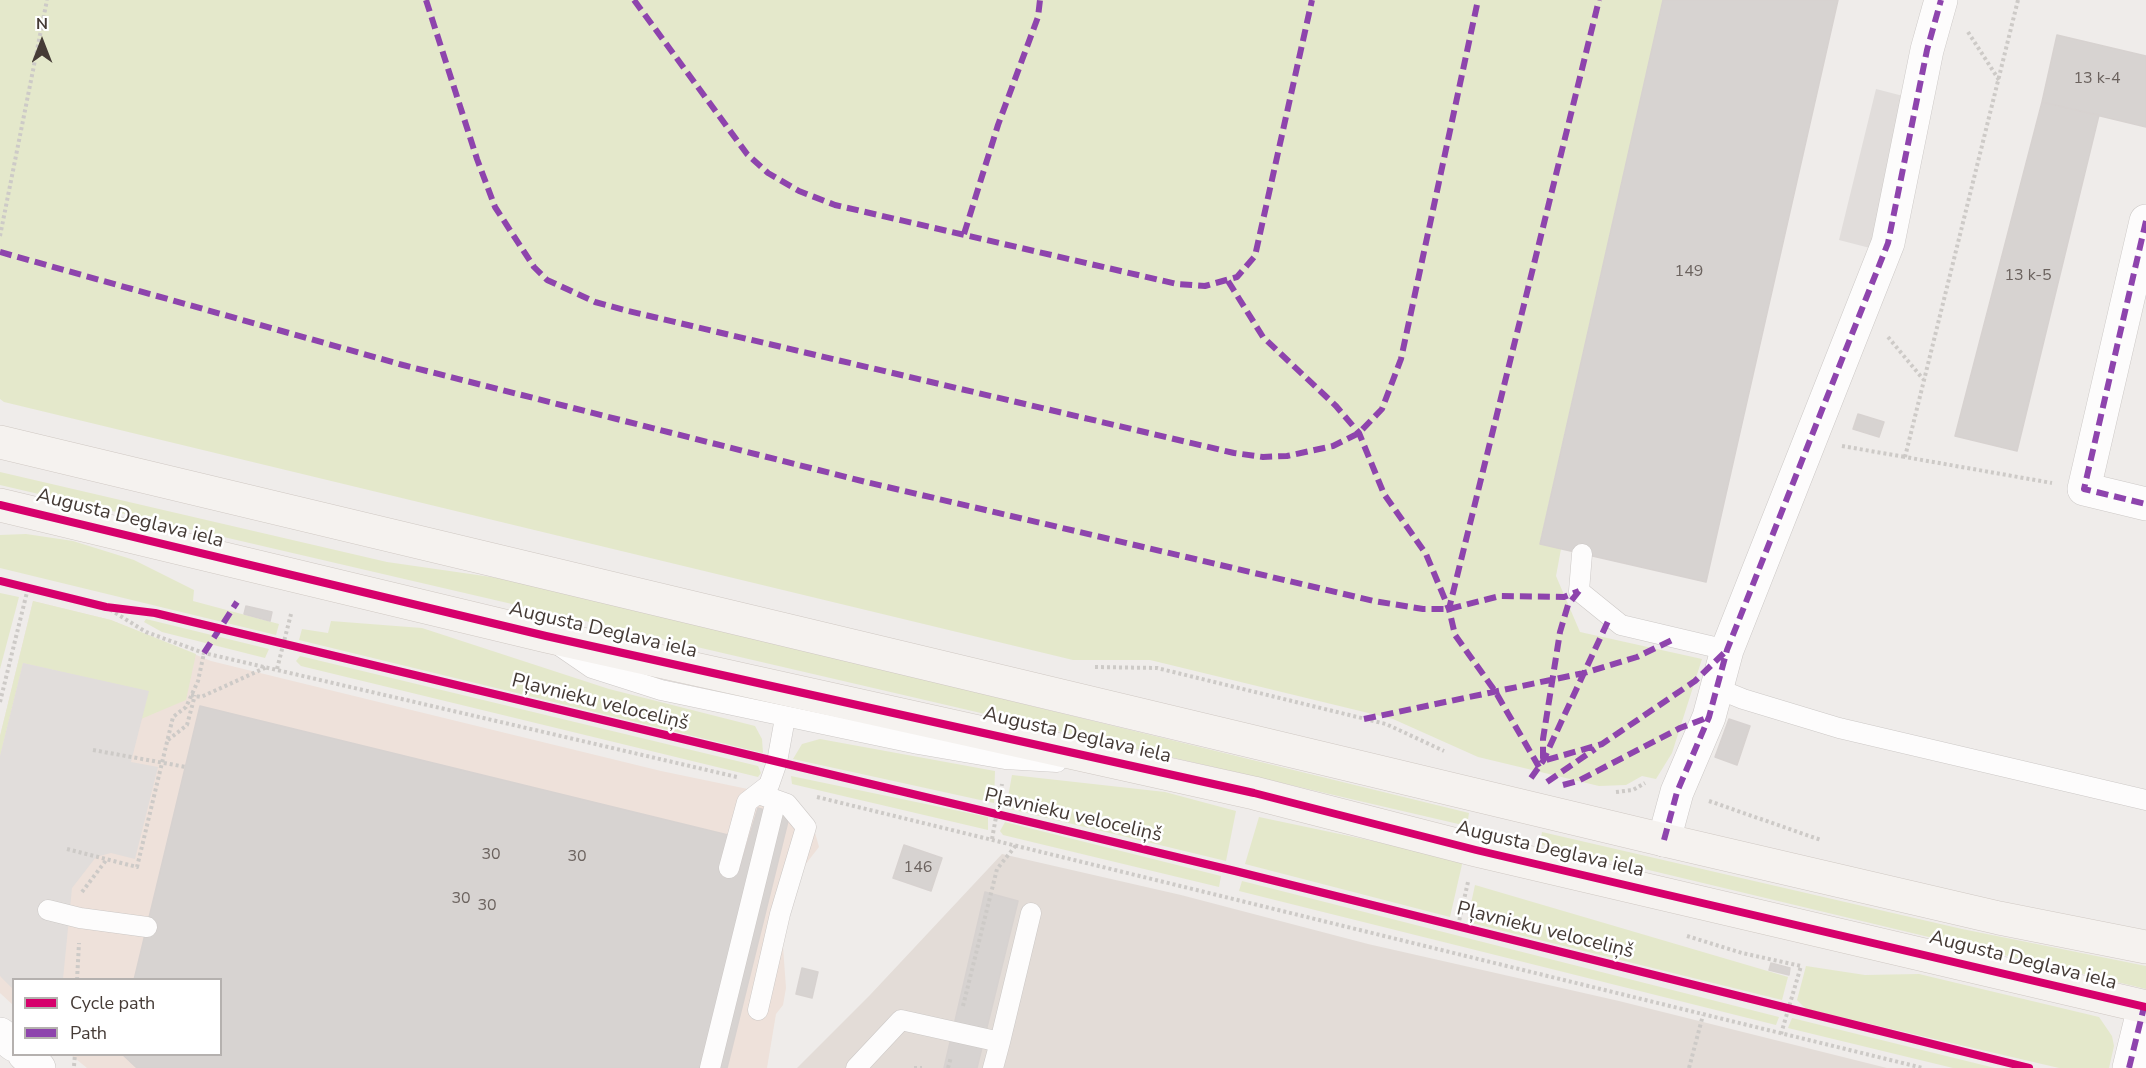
<!DOCTYPE html>
<meta charset="utf-8">
<style>
body{margin:0}
#map{position:relative;width:2146px;height:1068px;overflow:hidden;background:#efecea;font-family:"Nunito Sans",sans-serif}
canvas{display:block}
.legend{position:absolute;left:12px;top:978px;width:210px;height:78px;box-sizing:border-box;background:#fff;border:2px solid #b5b1af;margin:0;padding:8px 10px;list-style:none;font-size:18px;color:#453b36}
.legend li{display:flex;align-items:center;gap:12px;height:30px}
.legend b{width:30px;border:2px solid #b5b1af}
.north{position:absolute;left:12px;top:12px;width:60px;height:60px;-webkit-text-stroke:4px #fff;paint-order:stroke;rotate:0deg;font-size:16px;font-weight:700;line-height:24px;text-align:center;color:#453b36}
.north::after{content:'';display:block;margin:auto;width:21px;height:27px;background:#453b36;clip-path:polygon(50% 0,100% 100%,50% 72%,0 100%)}
</style>
<div id="map">
<canvas width="2146" height="1068"></canvas>
<ul class="legend">
<li><b style="height:8px;background:#d6006c"></b>Cycle path</li>
<li><b style="height:8px;background:#8e44ad"></b>Path</li>
</ul>
<div class="north">N</div>
</div>
<script>
const c = document.querySelector('canvas').getContext('2d');
c.lineJoin = 'round';
function fillPath(path, color) { c.fillStyle = color; c.fill(path, 'evenodd'); }
const toPath = rows => new Path2D(rows.map(r => 'M' + r).join(''));
function strokePath(path, color, width, dash) { c.strokeStyle = color; c.lineWidth = width; c.lineCap = dash ? 'butt' : 'round'; c.setLineDash(dash || []); c.stroke(path); }
function drawText(font, color, halo, rows, align = 'center') {
  c.font = font + ' "Nunito Sans",sans-serif'; c.lineWidth = 5; c.setLineDash([]); c.textBaseline = 'middle'; c.strokeStyle = halo; c.fillStyle = color; for (const [text, x, y, turn = 0] of rows) {
    c.save(); c.translate(x, y); c.rotate((+turn || 0) * Math.PI / 180); c.textAlign = isNaN(turn) ? turn : align; if (halo) c.strokeText(text, 0, 0); c.fillText(text, 0, 0); c.restore();
  }
}
const residential = toPath([
 [1002,854,1181,895,1368,944,1619,1001,1887,1068,797,1068,870,995]
]);
const commercial = toPath([
 [33,601,111,620,211,661,661,771,791,798,810,815,819,847,801,870,782,933,786,988,783,1005,776,1014,767,1068,87,1068,71,1055,220,1054,220,980,14,980,13,1005,0,993,0,736]
]);
const green = toPath([
 [0,0,1663,0,1540,543,1561,549,1556,576,1580,632,1702,659,1672,753,1656,779,1642,776,1626,785,1599,786,1478,757,1393,719,1150,660,1073,660,4,402,0,399],
 [0,472,387,562,526,582,1469,813,1467,826,0,485],
 [26,534,73,541,134,560,194,590,193,601,279,624,276,635,0,568,0,535],
 [0,593,19,597,0,669],
 [33,601,111,620,196,654,186,700,141,719,148,692,23,663,0,756,0,736],
 [146,619,269,649,265,658,162,632,144,622],
 [331,621,422,628,609,689,755,726,762,739,763,753,299,640,302,629,328,633],
 [300,656,758,766,761,773,758,777,301,666,296,661],
 [820,739,995,771,994,803,793,759,802,744],
 [1012,775,1165,792,1236,811,1226,861,1006,808],
 [791,776,988,817,988,830,792,784],
 [1259,817,1463,860,1450,917,1245,864],
 [1005,822,1221,876,1219,887,1003,835,1000,831],
 [1542,832,1962,929,2146,966,2146,989,1540,844],
 [1242,881,1779,1017,1776,1025,1239,891],
 [1475,885,1788,977,1782,1000,1467,922],
 [1806,966,1865,975,1919,974,2099,1017,2112,1036,2114,1046,2109,1068,2059,1068,1806,1009,1797,1000],
 [1792,1018,1995,1068,1953,1068,1788,1028]
]);
const parking = toPath([
 [1876,89,1907,97,1870,248,1839,240],
 [23,663,149,691,131,762,158,767,135,859,111,853,96,857,72,888,63,979,14,980,13,989,0,976,0,756]
]);
const building = toPath([
 [1663,0,1838,0,1706,582,1540,544,1663,0],
 [2057,35,2146,56,2146,127,2042,102,2057,35],
 [2042,102,2099,115,2017,451,1955,436,2042,102],
 [1858,414,1884,422,1879,437,1853,429,1858,414],
 [246,606,272,612,270,621,244,614,246,606],
 [200,706,728,835,721,866,739,871,758,808,789,817,727,1068,137,1068,122,1054,220,1054,220,980,134,980,200,706],
 [1729,719,1750,726,1737,765,1715,757,1729,719],
 [904,845,942,858,931,891,893,878,904,845],
 [985,892,1018,901,977,1068,944,1068,985,892],
 [1771,963,1790,968,1789,975,1769,970,1771,963],
 [802,968,818,972,812,998,796,994,802,968]
]);
const path = toPath([
 [2018,0,1905,457,2052,483],
 [1968,32,1999,80],
 [0,236,47,0],
 [1888,337,1923,379],
 [1842,446,1905,457],
 [0,581,106,607,146,632,204,653,737,777],
 [1095,667,1157,668,1386,724,1444,751],
 [277,669,291,614],
 [191,695,201,697,267,667],
 [0,702,28,588],
 [168,740,187,725,195,695],
 [93,750,186,767],
 [1616,792,1633,790,1645,783],
 [817,797,1923,1068],
 [1709,801,1821,840],
 [992,839,1002,784],
 [67,849,137,867,173,717,186,707,198,681,204,653],
 [82,892,107,859],
 [1458,926,1468,882],
 [1687,936,1742,953,1801,966,1781,1034],
 [77,980,79,943],
 [963,1006,997,869,1017,844],
 [74,1066,75,1054],
 [914,1068,922,1068],
 [948,1068,951,1057],
 [1689,1068,1703,1015]
]);
const service = toPath([
 [1582,554,1579,591,1621,625,1727,650],
 [560,646,592,668,661,690,918,744,1005,759,1057,762],
 [1716,688,1743,699,1839,728,2146,800],
 [729,868,747,802,769,785,777,762,785,718],
 [48,910,80,918,147,927],
 [758,1010,780,914,806,827,787,804,759,794],
 [1000,1042,1031,913],
 [710,1068,776,800],
 [856,1068,901,1020,1000,1042,993,1068]
]);
const minor = toPath([
 [2146,221,2084,489,2146,504],
 [1664,840,1677,792,1709,717,1727,650,1888,243,1927,50,1941,0],
 [0,1034,14,1045],
 [24,1054,39,1068],
 [2129,1068,2144,1007]
]);
const secondary = toPath([
 [0,442,1664,840,1999,918,2146,947],
 [0,505,546,636,1254,793,1476,850,2146,1007]
]);
const quiet = toPath([
 [426,0,477,159,495,207,534,267,547,280,595,302,628,311,1234,453,1263,457,1287,456,1333,446,1359,433,1382,409,1401,359,1478,0],
 [634,0,747,154,768,173,799,191,835,205,1177,284,1205,286,1237,277,1255,256,1312,0],
 [2146,221,2084,489,2146,504],
 [964,234,998,125,1038,17,1040,0],
 [0,252,403,365,866,482,1374,601,1423,609,1449,609,1500,596,1564,597,1579,591],
 [1228,281,1263,337,1336,406,1359,433,1384,494,1426,554,1449,609],
 [1579,591,1568,605,1560,632,1543,739,1543,761,1602,744,1695,681,1725,652],
 [204,653,237,602],
 [1364,719,1584,673,1637,657,1674,639],
 [1539,767,1495,691,1455,635,1449,609,1599,0],
 [1531,778,1543,761,1610,617],
 [1547,782,1595,749],
 [1563,785,1578,781,1680,728,1709,717],
 [1664,840,1677,792,1709,717,1727,650,1888,243,1927,50,1941,0],
 [2129,1068,2144,1007]
]);
const cycleway = toPath([
 [0,505,546,636,1254,793,1476,850,2146,1007],
 [0,581,106,607,155,613,1235,871,2029,1068]
]);
const numberNames = [
 ["13 k-4",2097,79],
 ["149",1689,272],
 ["13 k-5",2028,276],
 ["30",491,855],
 ["30",577,857],
 ["146",918,868],
 ["30",461,899],
 ["30",487,906]
];
const streetNames = [
 ["Augusta Deglava iela",130,519,14],
 ["Augusta Deglava iela",603,631,13],
 ["Pļavnieku veloceliņš",600,703,14],
 ["Augusta Deglava iela",1077,736,13],
 ["Pļavnieku veloceliņš",1073,816,13],
 ["Augusta Deglava iela",1550,850,13],
 ["Pļavnieku veloceliņš",1545,931,14],
 ["Augusta Deglava iela",2023,961,14]
];
fillPath(residential, '#e3dcd7');
fillPath(commercial, '#eee1da');
fillPath(green, '#e4e8cb');
fillPath(parking, '#e1dddb');
fillPath(building, '#d7d3d1');
strokePath(building, '#d7d2d0', 1.5);
strokePath(service, '#ccc8c6', 21);
strokePath(minor, '#ccc8c6', 34);
strokePath(secondary, '#cfc8c3', 34);
strokePath(path, '#cdcac7', 4, [3, 3]);
strokePath(service, '#fdfcfc', 20);
strokePath(minor, '#fdfcfc', 33);
strokePath(secondary, '#f5f2ef', 33);
strokePath(quiet, '#8e44ad', 6, [12, 6]);
strokePath(cycleway, '#d6006c', 8);
drawText('16px', '#6b625e', null, numberNames);
drawText('20px', '#453b36', '#fff', streetNames);
</script>
